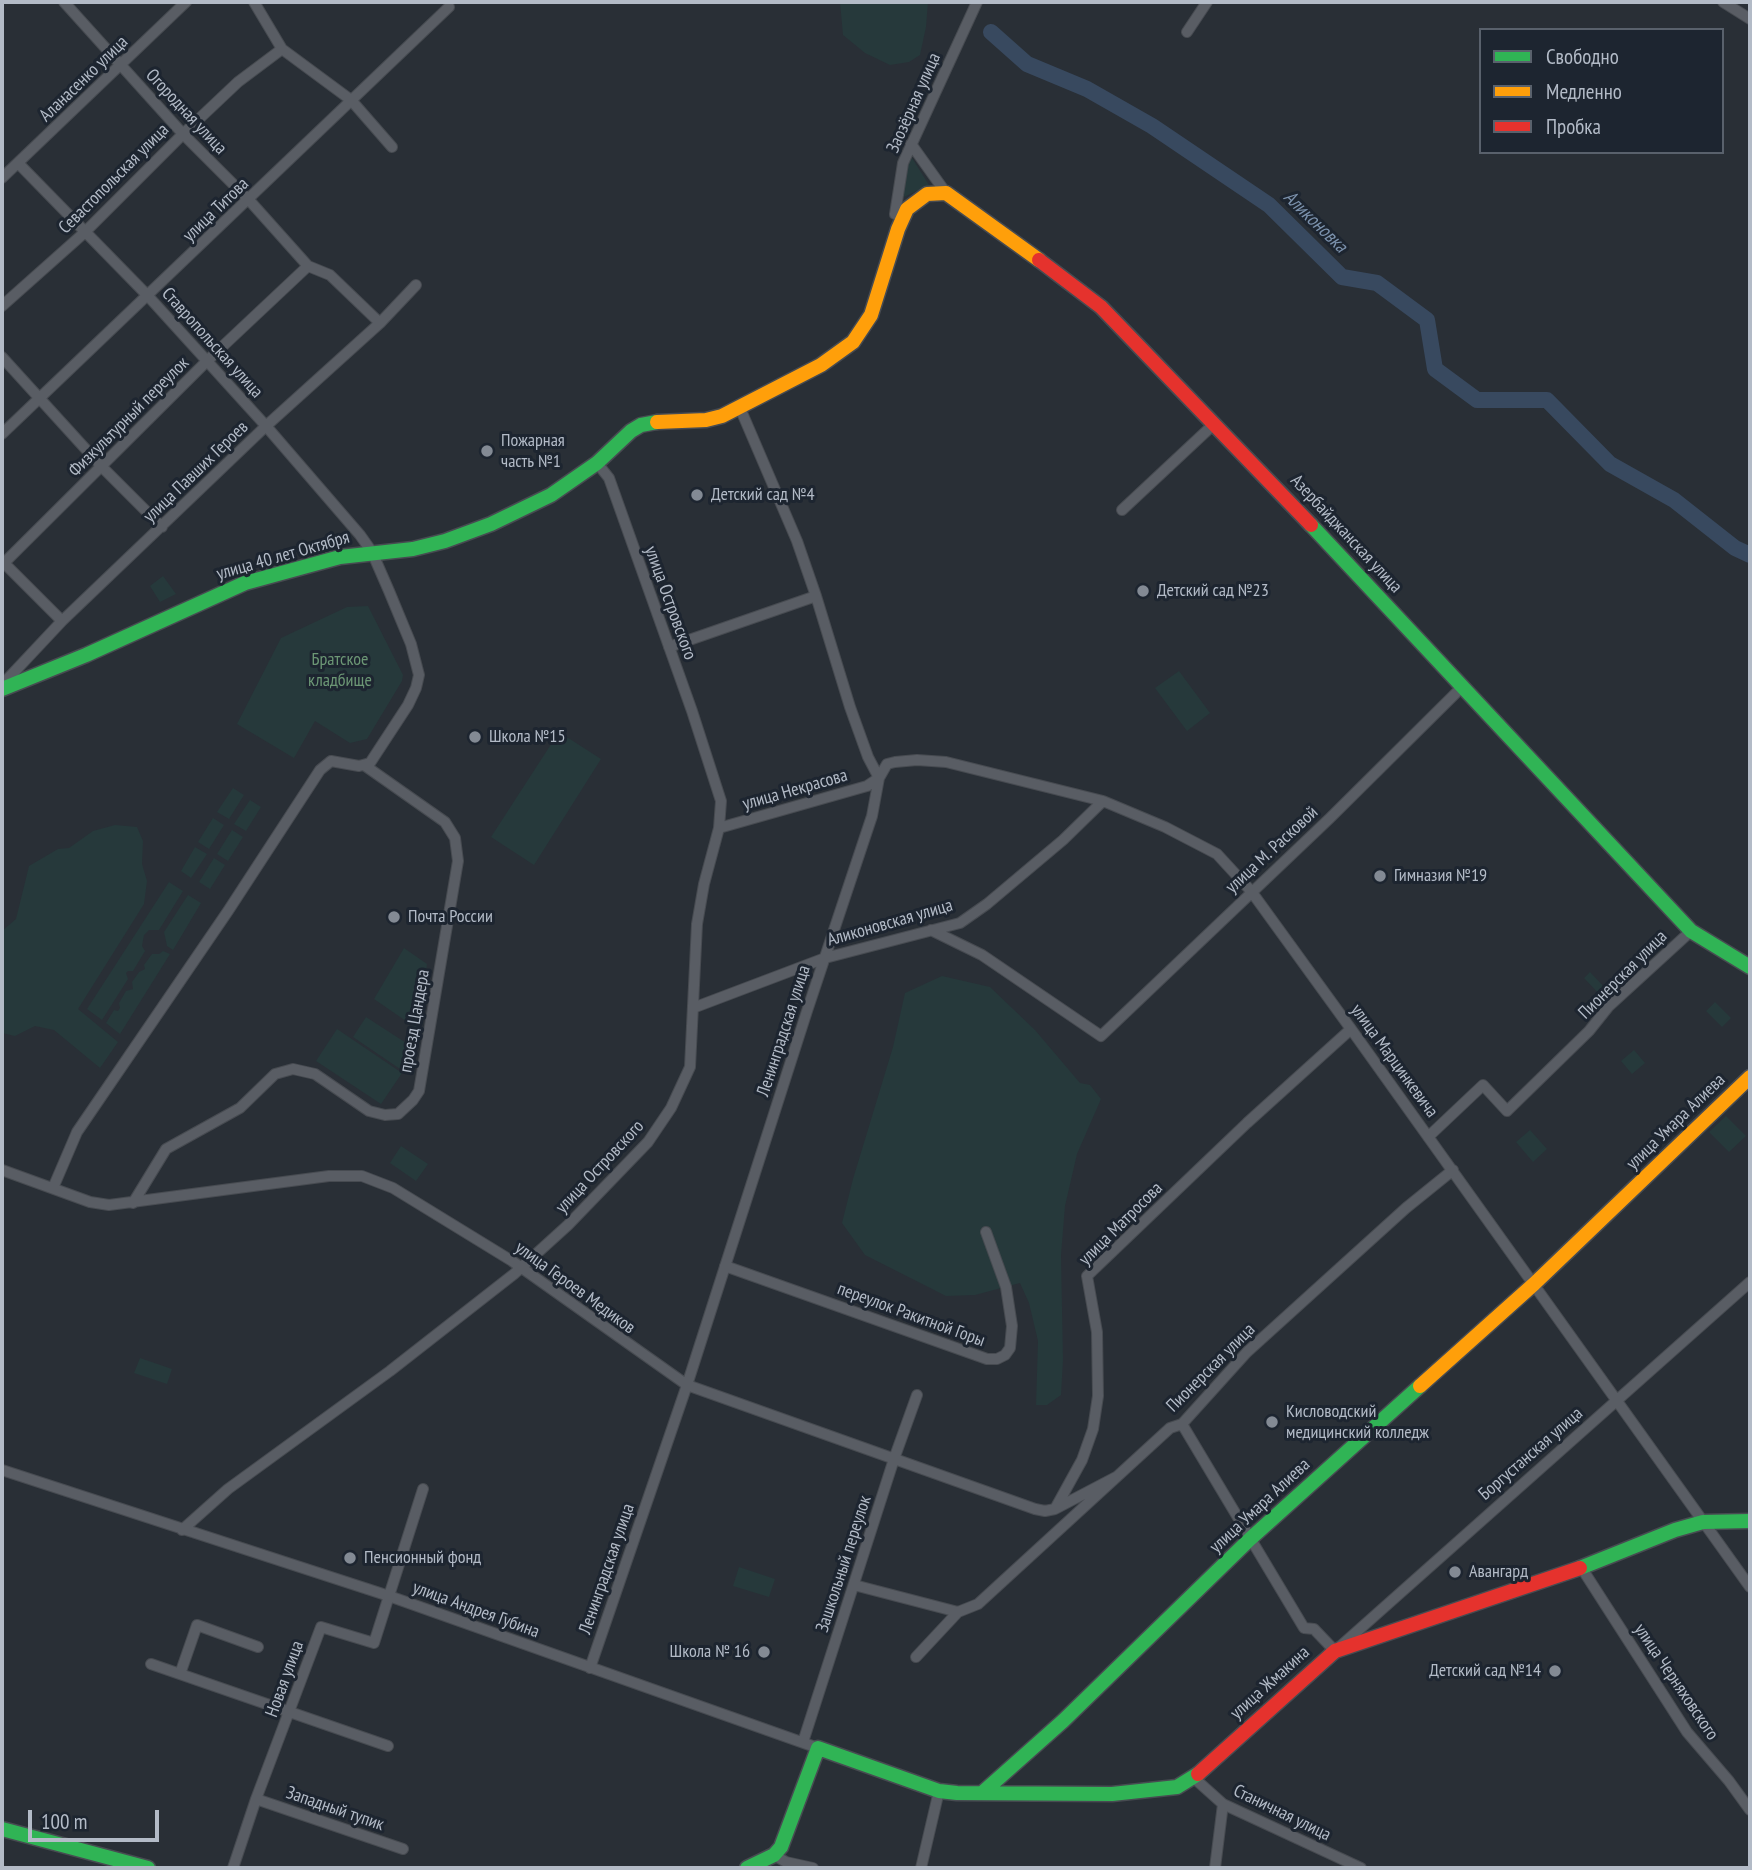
<!DOCTYPE html>
<meta charset="utf-8">
<style>
body{margin:0}
#map{position:relative;width:1752px;height:1870px;overflow:hidden;background:#292f36;font-family:"PT Sans Narrow",sans-serif}
canvas{display:block}
.frame{position:absolute;inset:0;border:4px solid #b3bbc7;pointer-events:none}
.legend{position:absolute;left:1479px;top:28px;width:245px;height:126px;box-sizing:border-box;background:#1d2530;border:2px solid #59616c;margin:0;padding:9px 12px;list-style:none;font-size:21px;color:#b3bbc7}
.legend li{display:flex;align-items:center;gap:14px;height:35px}
.legend b{width:35px;border:2px solid #59616c}
.scale{position:absolute;left:28px;top:1810px;width:131px;height:32px;box-sizing:border-box;border:4px solid #b3bbc7;border-top:0;padding-left:9px;font-size:21px;line-height:24px;white-space:nowrap;color:#b3bbc7;-webkit-text-stroke:5px #1d2530;paint-order:stroke}
</style>
<div id="map">
<canvas width="1752" height="1870"></canvas>
<div class="frame"></div>
<ul class="legend">
<li><b style="height:9px;background:#30b455"></b>Свободно</li>
<li><b style="height:9px;background:#ff9f0a"></b>Медленно</li>
<li><b style="height:9px;background:#e5322d"></b>Пробка</li>
</ul>
<div class="scale">100 m</div>
</div>
<script>
const c = document.querySelector('canvas').getContext('2d');
c.lineJoin = 'round';
function fillPath(path, color) { c.fillStyle = color; c.fill(path, 'evenodd'); }
const toPath = rows => new Path2D(rows.map(r => 'M' + r).join(''));
function strokePath(path, color, width, dash) { c.strokeStyle = color; c.lineWidth = width; c.lineCap = dash ? 'butt' : 'round'; c.setLineDash(dash || []); c.stroke(path); }
function drawText(font, color, halo, rows, align = 'center') {
  c.font = font + ' "PT Sans Narrow",sans-serif'; c.lineWidth = 6; c.setLineDash([]); c.textBaseline = 'middle'; c.strokeStyle = halo; c.fillStyle = color; for (const [text, x, y, turn = 0] of rows) {
    c.save(); c.translate(x, y); c.rotate((+turn || 0) * Math.PI / 180); c.textAlign = isNaN(turn) ? turn : align; if (halo) c.strokeText(text, 0, 0); c.fillText(text, 0, 0); c.restore();
  }
}
const green = toPath([
 [840,2,928,2,926,27,920,55,909,62,890,65,865,53,843,35],
 [912,158,929,185,904,197,902,195,909,161],
 [163,576,176,594,160,602,150,586],
 [368,606,403,675,402,681,367,739,350,743,315,721,294,758,237,724,281,638,347,607],
 [1179,671,1210,713,1187,731,1155,688],
 [559,732,601,759,534,865,491,837],
 [233,788,244,795,229,819,217,812],
 [250,800,261,807,246,831,234,824],
 [213,818,224,825,209,849,198,842],
 [115,825,137,827,143,841,142,864,147,881,144,904,78,1009,118,1042,100,1068,54,1030,35,1026,15,1036,2,1033,2,931,16,919,29,866,58,849,69,848,93,831],
 [232,830,243,837,228,861,217,854],
 [195,847,207,854,191,878,181,871],
 [214,858,225,865,210,889,199,882],
 [169,882,183,891,159,930,149,930,144,935,142,946,145,951,133,971,128,971,126,973,128,979,102,1020,87,1009],
 [188,895,201,903,173,950,167,946,164,932],
 [404,948,427,964,419,1030,374,999],
 [163,951,170,954,120,1034,106,1023,114,1010,118,1011,120,1008,119,1003,126,991,133,989,132,982,139,972,145,969,144,965,152,954,159,954],
 [1590,972,1607,990,1601,996,1584,978],
 [942,976,990,987,1035,1030,1080,1083,1090,1085,1101,1099,1077,1154,1065,1206,1061,1255,1063,1360,1061,1395,1047,1405,1036,1405,1038,1341,1029,1303,1020,1283,975,1295,946,1296,865,1255,842,1223,853,1179,893,1047,905,993],
 [1715,1002,1731,1018,1722,1027,1706,1011],
 [366,1017,417,1050,403,1071,353,1037],
 [337,1029,402,1073,381,1104,316,1061],
 [1634,1050,1645,1063,1632,1074,1621,1061],
 [1726,1116,1746,1136,1729,1152,1709,1132],
 [1530,1130,1547,1149,1533,1162,1516,1142],
 [401,1146,428,1164,416,1181,390,1163],
 [140,1358,172,1369,167,1384,134,1373],
 [739,1567,775,1579,769,1597,733,1586]
]);
const river = toPath([
 [991,32,1027,64,1087,89,1152,126,1269,205,1342,277,1377,283,1427,320,1435,369,1477,400,1547,400,1610,464,1674,500,1735,548,1750,555]
]);
const street = toPath([
 [64,2,183,134,249,200,308,266,330,275,380,323],
 [254,2,282,49,351,100,392,147],
 [1723,2,1750,19],
 [1187,32,1207,2],
 [911,144,946,193],
 [18,163,148,296,266,426,360,535,372,552,389,591,411,644,419,675,416,688,408,705,370,763,359,766,331,761,320,770,228,911,77,1132,53,1188],
 [2,178,186,2],
 [903,217,895,214,903,163,977,2],
 [2,306,84,233,183,134,238,82,282,49],
 [2,357,102,467,162,527],
 [2,434,449,7],
 [1122,510,1214,424],
 [2,561,62,621],
 [4,563,207,361,308,266],
 [669,647,816,596],
 [2,685,62,621,266,426,380,323,416,285],
 [879,778,887,764,895,762,917,760,946,762,1103,801,1165,827,1217,854,1251,891,1351,1029,1750,1587],
 [719,828,867,786,879,778],
 [931,930,982,955,1101,1036,1330,818,1463,686],
 [693,1008,825,958,960,923,987,904,1063,840,1103,801],
 [1428,1137,1483,1085,1507,1111,1589,1031,1609,1006,1691,931],
 [2,1170,90,1202,109,1205,329,1176,362,1176,393,1188,512,1261,687,1385,1035,1509,1045,1511,1055,1509,1116,1477],
 [133,1203,166,1149,240,1108,275,1074,293,1069,315,1074,369,1111,385,1115,398,1114,413,1100,419,1091,458,861,455,838,445,822,364,765],
 [725,1266,987,1359,997,1359,1005,1355,1010,1348,1012,1326,1006,1287,986,1232],
 [1182,1424,1304,1628,1314,1629,1335,1651,1750,1282],
 [2,1470,389,1596,818,1748],
 [1055,1509,1082,1460,1093,1429,1098,1396,1097,1332,1087,1276,1247,1123,1351,1029],
 [182,1530,228,1489,390,1371,514,1274,568,1225,648,1142,671,1108,690,1067,697,924,704,884,719,828,721,801,692,711,609,478,597,463],
 [1581,1567,1687,1732,1729,1781,1750,1810],
 [854,1585,958,1612],
 [916,1657,958,1612,978,1604,1170,1428,1182,1424,1247,1352,1406,1208,1453,1170],
 [151,1664,388,1746],
 [590,1668,687,1385,807,1011,872,816,879,778,868,757,850,707,816,596,797,541,740,408],
 [180,1674,197,1625,258,1647],
 [803,1742,894,1459,917,1395],
 [1194,1778,1223,1804,1361,1868],
 [256,1799,403,1849],
 [774,1855,786,1862,813,1868],
 [233,1868,256,1799,321,1627,374,1643,423,1489],
 [921,1868,939,1791],
 [1215,1868,1223,1804]
]);
const fast = toPath([
 [1311,525,1691,931,1750,967],
 [2,689,86,655,245,583,340,557,413,549,445,541,491,524,551,495,597,463,631,431,641,425,657,422],
 [1580,1568,1675,1530,1703,1522,1750,1521],
 [982,1793,1063,1721,1250,1539,1420,1386],
 [2,1829,148,1868],
 [747,1868,774,1855,781,1847,818,1748,939,1791,957,1793,1112,1794,1177,1787,1198,1774]
]);
const slow = toPath([
 [657,422,706,420,722,416,821,365,853,342,871,315,898,229,907,209,927,194,946,193,1039,260],
 [1420,1386,1534,1284,1750,1077]
]);
const jam = toPath([
 [1039,260,1101,307,1311,525],
 [1198,1774,1335,1651,1580,1568]
]);
const markers = [
 [487,451,7,"#838a94"],
 [697,495,7,"#838a94"],
 [1143,591,7,"#838a94"],
 [475,737,7,"#838a94"],
 [1380,876,7,"#838a94"],
 [394,917,7,"#838a94"],
 [1272,1422,7,"#838a94"],
 [350,1558,7,"#838a94"],
 [1455,1572,7,"#838a94"],
 [764,1652,7,"#838a94"],
 [1555,1671,7,"#838a94"]
];
const streetNames = [
 ["Аланасенко улица",84,79,-44],
 ["Заозёрная улица",914,103,-66],
 ["Огородная улица",186,112,47],
 ["Севастопольская улица",114,179,-45],
 ["улица Титова",216,210,-44],
 ["Ставропольская улица",212,343,48],
 ["Физкультурный переулок",129,417,-45],
 ["улица Павших Героев",196,472,-44],
 ["Азербайджанская улица",1346,534,47],
 ["улица 40 лет Октября",283,556,-16],
 ["улица Островского",670,603,70],
 ["улица Некрасова",795,790,-16],
 ["улица М. Расковой",1272,850,-43],
 ["Аликоновская улица",890,923,-16],
 ["Пионерская улица",1623,975,-45],
 ["проезд Цандера",415,1021,-80],
 ["Ленинградская улица",784,1031,-72],
 ["улица Марцинкевича",1394,1061,54],
 ["улица Умара Алиева",1676,1122,-44],
 ["улица Островского",600,1167,-47],
 ["улица Матросова",1121,1224,-45],
 ["улица Героев Медиков",575,1288,36],
 ["переулок Ракитной Горы",911,1315,20],
 ["Пионерская улица",1211,1368,-45],
 ["Боргустанская улица",1531,1454,-41],
 ["улица Умара Алиева",1260,1506,-43],
 ["Зашкольный переулок",844,1564,-72],
 ["Ленинградская улица",607,1569,-71],
 ["улица Андрея Губина",476,1610,20],
 ["Новая улица",285,1679,-70],
 ["улица Черняховского",1676,1682,56],
 ["улица Жмакина",1270,1683,-42],
 ["Западный тупик",335,1809,19],
 ["Станичная улица",1282,1813,26]
];
const poiNames = [
 ["Пожарная",501,441],
 ["часть №1",501,462],
 ["Детский сад №4",711,495],
 ["Детский сад №23",1157,591],
 ["Школа №15",489,737],
 ["Гимназия №19",1394,876],
 ["Почта России",408,917],
 ["Кисловодский",1286,1412],
 ["медицинский колледж",1286,1433],
 ["Пенсионный фонд",364,1558],
 ["Авангард",1469,1572],
 ["Школа № 16",750,1652,"right"],
 ["Детский сад №14",1541,1671,"right"]
];
const parkNames = [
 ["Братское",340,660],
 ["кладбище",340,681]
];
const waterNames = [
 ["Аликоновка",1315,222,44]
];
fillPath(green, '#26393b');
strokePath(river, '#38495f', 16);
strokePath(street, '#474b51', 12);
strokePath(fast, '#474b51', 17);
strokePath(slow, '#474b51', 17);
strokePath(jam, '#474b51', 17);
strokePath(street, '#595d64', 10);
strokePath(fast, '#30b455', 14);
strokePath(slow, '#ff9f0a', 14);
strokePath(jam, '#e5322d', 14);
for (const [x, y, r, color] of markers) { const dot = new Path2D(); dot.arc(x, y, r, 0, 2 * Math.PI); c.fillStyle = color; c.fill(dot); strokePath(dot, '#1d2530', 2.5); }
drawText('18px', '#b3bbc7', '#1d2530', streetNames);
drawText('18px', '#b3bbc7', '#1d2530', poiNames, 'left');
drawText('18px', '#6c9775', '#1d2530', parkNames);
drawText('italic 19px', '#7c92ad', '#1d2530', waterNames);
</script>
